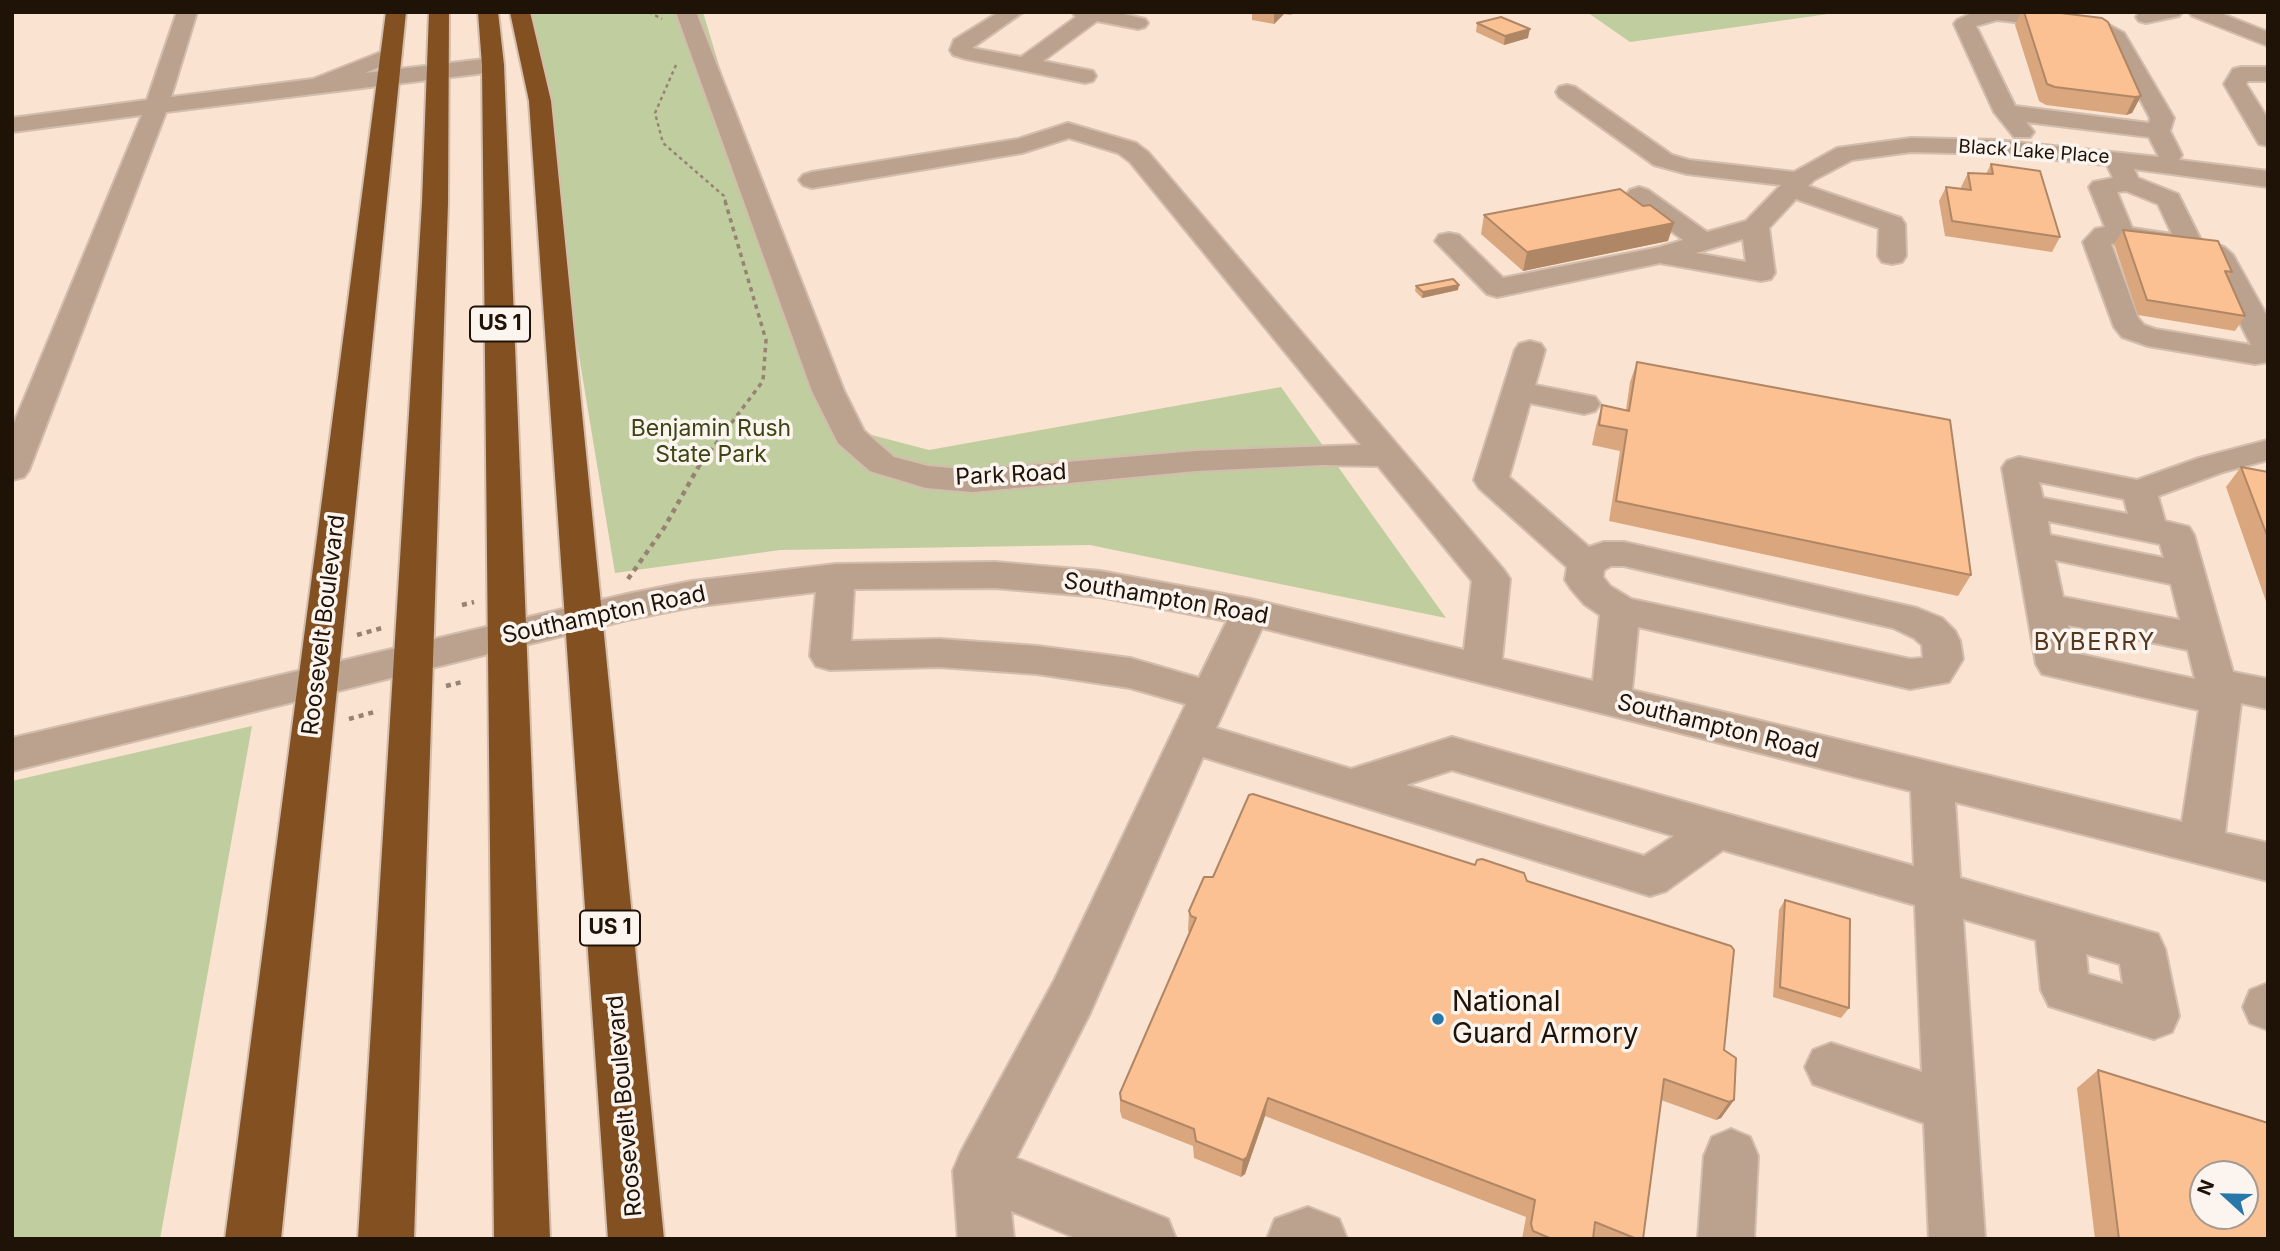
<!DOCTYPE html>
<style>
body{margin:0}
#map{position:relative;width:2280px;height:1251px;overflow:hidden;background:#fae3d1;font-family:Inter,sans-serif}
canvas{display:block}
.frame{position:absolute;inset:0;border:14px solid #1f1207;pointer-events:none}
.north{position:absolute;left:2189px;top:1160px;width:70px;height:70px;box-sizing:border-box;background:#fcf4ee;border:2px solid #a49a92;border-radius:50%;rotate:292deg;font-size:19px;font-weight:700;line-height:28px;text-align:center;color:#1f1207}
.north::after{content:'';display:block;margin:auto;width:24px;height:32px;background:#2778a9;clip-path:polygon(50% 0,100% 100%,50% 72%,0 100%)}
</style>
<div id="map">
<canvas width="2280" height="1251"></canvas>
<div class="frame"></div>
<div class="north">N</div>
</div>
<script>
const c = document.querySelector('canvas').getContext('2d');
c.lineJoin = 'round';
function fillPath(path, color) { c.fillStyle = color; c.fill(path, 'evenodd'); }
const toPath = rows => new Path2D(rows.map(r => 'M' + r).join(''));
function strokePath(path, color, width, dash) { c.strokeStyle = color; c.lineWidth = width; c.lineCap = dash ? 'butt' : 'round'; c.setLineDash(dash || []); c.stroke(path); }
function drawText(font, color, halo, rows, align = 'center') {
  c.font = font + ' Inter,sans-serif'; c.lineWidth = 7; c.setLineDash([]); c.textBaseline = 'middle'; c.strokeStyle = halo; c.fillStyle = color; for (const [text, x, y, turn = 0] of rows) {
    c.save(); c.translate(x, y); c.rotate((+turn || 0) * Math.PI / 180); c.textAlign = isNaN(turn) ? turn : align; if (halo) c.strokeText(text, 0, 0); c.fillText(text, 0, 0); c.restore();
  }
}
const green = toPath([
 [522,12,703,12,826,423,929,450,1281,387,1446,618,1090,545,780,550,615,573],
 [1587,12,1842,12,1630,42],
 [252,726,160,1239,12,1239,12,781]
]);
const pathFar2 = toPath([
 [649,12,662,19],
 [676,65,655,113,663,143,724,196,726,203]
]);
const pathFar1 = toPath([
 [699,466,763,381,766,340,725,201]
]);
const path = toPath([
 [628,579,664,528,700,464],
 [462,605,474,602],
 [357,635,382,628],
 [446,686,462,682],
 [349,719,378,711]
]);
const minor = toPath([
 [177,12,197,12,171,97,313,79,391,48,399,49,402,54,399,59,365,73,493,58,501,60,504,65,501,70,493,72,166,112,29,470,24,477,12,480,12,428,142,115,12,132,12,118,147,100,177,12],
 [676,12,696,12,844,391,864,431,894,457,928,466,973,470,1196,451,1361,445,1130,162,1118,153,1069,138,1022,153,812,188,803,185,799,180,803,175,812,172,1018,139,1068,123,1136,143,1148,152,1504,570,1510,579,1502,659,1593,681,1600,615,1584,604,1571,589,1565,580,1567,567,1479,488,1474,480,1515,350,1519,344,1530,341,1541,344,1545,350,1535,385,1595,397,1600,404,1595,411,1584,414,1530,403,1509,477,1589,547,1604,542,1624,542,1917,608,1942,618,1955,631,1960,641,1963,659,1949,682,1910,689,1638,627,1632,690,2182,822,2199,710,2042,674,2036,664,2002,468,2007,461,2019,457,2137,480,2199,458,2268,440,2268,460,2223,472,2158,496,2165,521,2189,527,2194,535,2233,672,2268,679,2268,709,2241,703,2225,833,2268,843,2268,881,1955,802,1960,878,2158,934,2165,949,2179,1016,2172,1032,2154,1039,2049,1006,2041,990,2036,940,1963,919,1985,1239,1929,1239,1924,1123,1813,1084,1805,1067,1813,1050,1831,1043,1922,1072,1915,905,1723,850,1666,891,1650,896,1203,757,1090,1013,1016,1158,1168,1219,1176,1239,1078,1239,1011,1211,1014,1239,958,1239,953,1171,961,1152,1054,981,1186,704,1130,688,1037,674,939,667,830,670,816,666,810,656,816,592,692,607,627,620,12,771,12,738,627,594,692,581,836,564,995,562,1100,571,1251,599,1464,650,1472,581,1378,466,1322,465,1196,471,973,492,926,488,870,471,838,443,812,391,676,12],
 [2039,482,2124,499,2128,514,2043,498,2039,482],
 [2048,521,2160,544,2164,558,2050,535,2048,521],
 [2055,560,2171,584,2180,620,2063,597,2055,560],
 [1611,566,1624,566,1893,628,1914,638,1922,645,1923,658,1910,659,1631,599,1610,586,1603,577,1604,570,1611,566],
 [995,588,1100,597,1227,621,1199,678,1130,658,1037,646,939,639,851,641,854,589,995,588],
 [2068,625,2188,650,2195,679,2074,653,2068,625],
 [1262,628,1911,791,1914,866,1452,737,1351,769,1216,728,1262,628],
 [1452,770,1674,836,1644,856,1406,785,1452,770],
 [2086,954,2120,964,2123,984,2088,974,2086,954],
 [999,12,1023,12,972,48,1021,57,1076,17,1072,12,1115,12,1145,19,1148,23,1145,27,1138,29,1097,21,1043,61,1093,71,1096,76,1093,81,1085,83,966,59,953,55,950,50,954,40,999,12],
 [1974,12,2036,12,2076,17,2109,25,2124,33,2174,118,2170,131,2182,155,2179,160,2268,171,2268,187,2134,169,2138,178,2178,194,2201,240,2224,247,2233,255,2268,318,2268,362,2255,364,2148,346,2122,337,2114,327,2083,242,2095,229,2105,227,2089,187,2093,182,2113,178,2107,165,1996,154,1911,152,1852,160,1814,180,1808,186,1901,218,1905,224,1906,256,1902,262,1892,264,1882,262,1878,256,1879,228,1796,199,1769,228,1775,273,1771,279,1761,281,1660,263,1497,297,1487,294,1435,241,1439,235,1449,233,1459,235,1503,278,1660,247,1683,240,1630,200,1626,195,1630,190,1639,187,1648,190,1707,232,1746,221,1781,185,1687,174,1654,165,1559,97,1556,92,1559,87,1567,85,1575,87,1672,155,1689,160,1794,172,1837,148,1911,138,1996,140,2159,157,2149,137,2026,122,2034,132,2030,137,2014,137,1994,112,1954,24,1957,20,1974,12],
 [1997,20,2076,29,2095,34,2109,41,2150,118,2149,123,2015,106,1976,26,1997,20],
 [2126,191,2158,204,2172,234,2132,228,2117,192,2126,191],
 [1743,239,1746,262,1696,253,1743,239],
 [2121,243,2186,253,2204,259,2211,265,2251,345,2155,329,2144,325,2138,318,2111,244,2121,243],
 [2140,12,2182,12,2179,16,2146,23,2139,21,2136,17,2140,12],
 [2189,12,2218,12,2268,32,2268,46,2192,16,2189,12],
 [2241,67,2268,67,2268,81,2248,81,2246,84,2268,119,2268,146,2259,144,2224,84,2233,69,2241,67],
 [2268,983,2268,1030,2250,1023,2243,1007,2250,990,2268,983],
 [1731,1129,1750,1137,1758,1156,1754,1239,1698,1239,1704,1156,1712,1137,1731,1129],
 [1308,1207,1339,1219,1347,1239,1267,1239,1275,1219,1308,1207]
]);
const highway = toPath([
 [386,12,406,12,281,1239,225,1239,386,12],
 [429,12,449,12,448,203,414,1239,358,1239,422,203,429,12],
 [478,12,498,12,504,65,550,1239,494,1239,482,65,478,12],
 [510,12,530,12,551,101,664,1239,608,1239,529,101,510,12]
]);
const wall = toPath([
 [1242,12,1294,12,1291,15,1284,14,1274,24,1252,20,1252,13],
 [2021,12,2052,12,2141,96,2132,113,2126,115,2046,105,2039,101,2015,25],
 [1477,23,1528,38,1504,45,1476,32],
 [1991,164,2060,237,2052,252,1945,236,1939,201,1946,187,1962,189,1961,187,1968,173,1986,174],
 [1484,215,1668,241,1523,271,1481,234],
 [2123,230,2232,272,2228,278,2245,316,2235,331,2138,315,2114,244],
 [1416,286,1458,290,1422,298,1415,291],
 [1637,362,1971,575,1958,596,1609,521,1620,451,1592,445,1596,426,1602,405,1626,410,1630,382],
 [2241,467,2268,472,2268,607,2226,487],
 [1527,881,1724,1050,1734,1100,1721,1118,1716,1120,1661,1100,1643,1239,1522,1239,1526,1217,1265,1116,1245,1174,1241,1177,1194,1158,1193,1146,1122,1118,1120,1111,1120,1093,1189,933,1188,930,1189,911],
 [1785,900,1849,1008,1841,1018,1773,997,1779,910],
 [2098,1070,2268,1239,2095,1239,2077,1088]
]);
const shadedWall = toPath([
 [1274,12,1284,12,1284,14,1274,24],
 [1530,29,1528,38,1504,45,1505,36],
 [2141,96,2132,113,2126,115,2135,97],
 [1674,223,1668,241,1523,271,1527,252],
 [1459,285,1458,290,1422,298,1423,292],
 [1268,1098,1265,1116,1245,1174,1241,1177,1243,1160],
 [1734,1100,1721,1118,1716,1120,1729,1102]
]);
const building = toPath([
 [2024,12,2052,12,2102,18,2108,22,2141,96,2135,97,2055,87,2047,84,2024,12],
 [1501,17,1530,29,1505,36,1477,23,1501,17],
 [1991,164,2040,171,2060,237,1952,221,1946,187,1971,190,1968,173,1993,174,1991,164],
 [1620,189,1643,206,1650,205,1674,223,1527,252,1484,215,1620,189],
 [2123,230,2218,241,2232,272,2225,271,2245,316,2147,300,2123,230],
 [1453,279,1459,285,1423,292,1416,286,1453,279],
 [1637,362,1950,420,1971,575,1616,501,1627,430,1599,425,1602,405,1629,411,1637,362],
 [2241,467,2268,472,2268,538,2241,467],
 [1253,794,1475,865,1477,860,1482,859,1524,873,1527,881,1731,946,1734,950,1724,1050,1736,1058,1734,1100,1729,1102,1664,1079,1643,1239,1637,1239,1595,1222,1593,1239,1552,1239,1533,1231,1531,1224,1535,1200,1268,1098,1247,1157,1243,1160,1196,1141,1194,1129,1121,1100,1120,1093,1196,918,1191,916,1189,911,1204,877,1213,877,1249,795,1253,794],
 [1785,900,1850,919,1849,1008,1780,987,1785,900],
 [2098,1070,2268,1123,2268,1239,2119,1239,2098,1070],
 [2203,1174,2245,1174,2245,1216,2203,1216,2203,1174]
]);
const markers = [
 [1438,1019,7,"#2778a9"]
];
const farStreetnames = [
 ["Black Lake Place",2034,152,4]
];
const shields = [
 [500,324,60],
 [610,928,60]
];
const shieldNames = [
 ["US 1",500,324],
 ["US 1",610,928]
];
const parkNames = [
 ["Benjamin Rush",711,429],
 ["State Park",711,455]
];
const streetNames = [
 ["Park Road",1011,475,-3],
 ["Southampton Road",1166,599,10],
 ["Southampton Road",604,615,-12],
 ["Roosevelt Boulevard",324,625,-83],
 ["Southampton Road",1718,727,14],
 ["Roosevelt Boulevard",625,1106,-95]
];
const neighbourhoodNames = [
 ["BYBERRY",2095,643]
];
const nearPoinames = [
 ["National",1452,1003],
 ["Guard Armory",1452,1035]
];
fillPath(green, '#c0cd9e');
strokePath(minor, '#d3bdad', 4);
strokePath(highway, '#d3bdad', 4);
strokePath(pathFar2, '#968374', 2.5, [3.5, 3.5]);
strokePath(pathFar1, '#968374', 3.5, [4.5, 4.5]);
strokePath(path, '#968374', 4.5, [5, 5]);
fillPath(minor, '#bba28e');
fillPath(highway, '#835021');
fillPath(wall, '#d9a67e');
fillPath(shadedWall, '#b08766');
fillPath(building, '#fcc192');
strokePath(building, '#b08766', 2);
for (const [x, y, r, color] of markers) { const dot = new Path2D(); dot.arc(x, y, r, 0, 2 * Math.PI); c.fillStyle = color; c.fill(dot); strokePath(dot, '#fcf4ee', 2.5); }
drawText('19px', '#1f1207', '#fcf4ee', farStreetnames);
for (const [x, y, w] of shields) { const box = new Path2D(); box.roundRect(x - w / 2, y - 17.5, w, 35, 5); c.fillStyle = '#fcf4ee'; c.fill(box); strokePath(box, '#1f1207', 2); }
drawText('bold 21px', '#1f1207', null, shieldNames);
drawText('23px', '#3b4614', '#fcf4ee', parkNames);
drawText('23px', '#1f1207', '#fcf4ee', streetNames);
c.letterSpacing = '2px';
drawText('24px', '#56381e', '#fcf4ee', neighbourhoodNames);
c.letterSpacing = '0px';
drawText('28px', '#1f1207', '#fcf4ee', nearPoinames, 'left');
</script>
